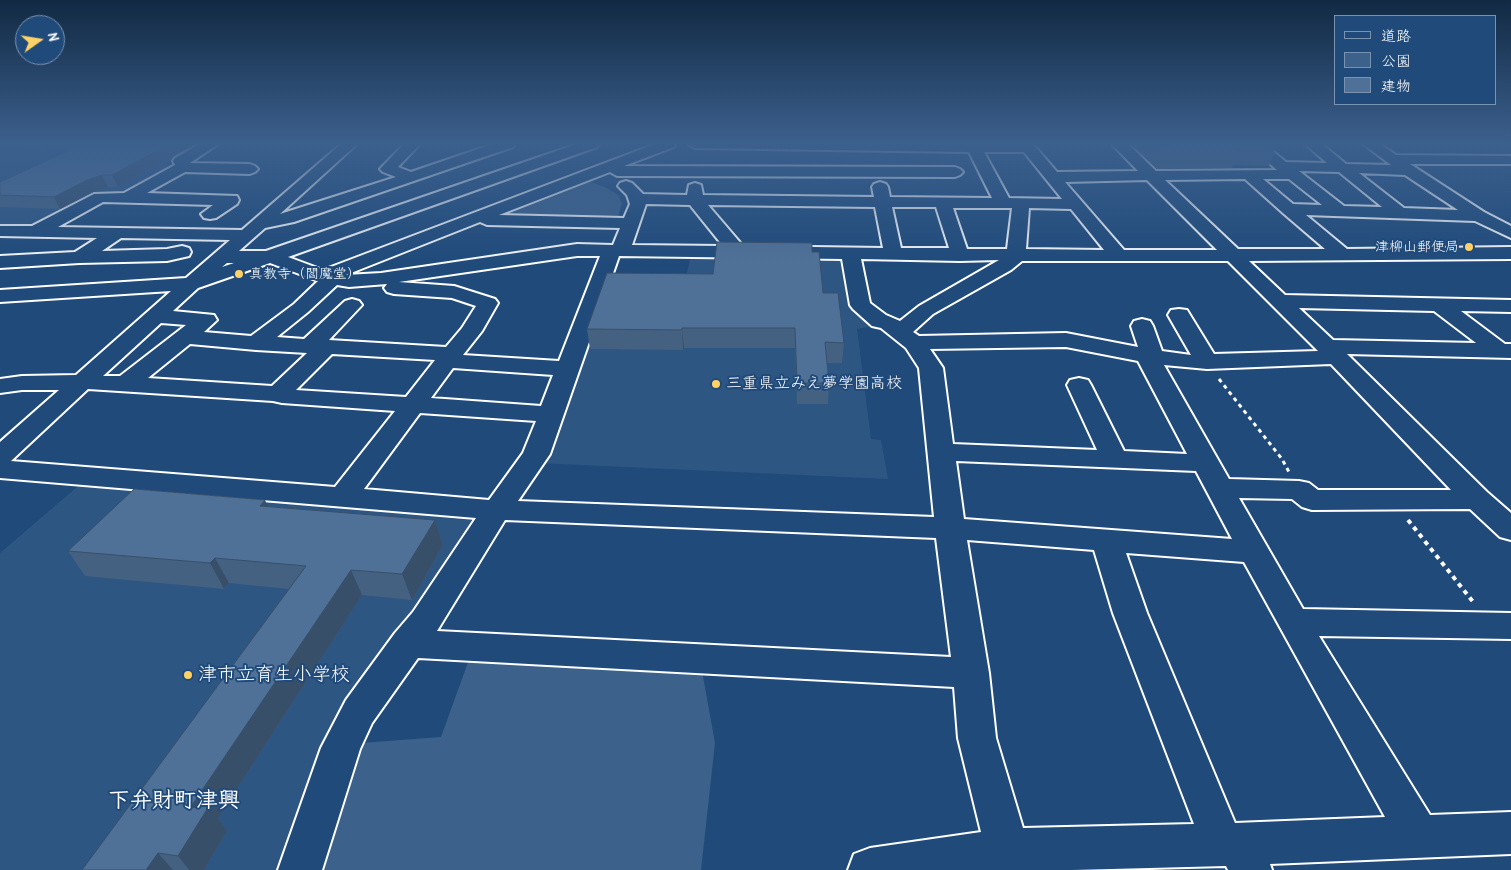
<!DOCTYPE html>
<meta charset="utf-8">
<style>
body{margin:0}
#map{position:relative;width:1511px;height:870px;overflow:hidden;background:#1f4a7a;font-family:"Patrick Hand","Klee One",sans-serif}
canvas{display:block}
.legend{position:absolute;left:1334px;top:15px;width:162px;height:90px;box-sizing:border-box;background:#1f4a7a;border:1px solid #7992af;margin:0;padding:6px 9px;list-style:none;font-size:15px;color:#fff}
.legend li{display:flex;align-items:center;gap:10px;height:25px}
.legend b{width:25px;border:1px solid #7992af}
.north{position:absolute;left:15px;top:15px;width:50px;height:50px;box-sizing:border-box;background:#1f4a7a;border:1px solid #7992af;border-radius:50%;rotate:77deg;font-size:14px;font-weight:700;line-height:20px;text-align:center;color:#fff}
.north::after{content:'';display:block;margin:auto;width:18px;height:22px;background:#ffd166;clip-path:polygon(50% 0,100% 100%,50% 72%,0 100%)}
</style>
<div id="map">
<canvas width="1511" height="870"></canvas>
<ul class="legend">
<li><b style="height:6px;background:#1f4a7a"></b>道路</li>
<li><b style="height:14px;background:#3c618b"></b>公園</li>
<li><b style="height:14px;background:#507197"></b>建物</li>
</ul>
<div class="north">N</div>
</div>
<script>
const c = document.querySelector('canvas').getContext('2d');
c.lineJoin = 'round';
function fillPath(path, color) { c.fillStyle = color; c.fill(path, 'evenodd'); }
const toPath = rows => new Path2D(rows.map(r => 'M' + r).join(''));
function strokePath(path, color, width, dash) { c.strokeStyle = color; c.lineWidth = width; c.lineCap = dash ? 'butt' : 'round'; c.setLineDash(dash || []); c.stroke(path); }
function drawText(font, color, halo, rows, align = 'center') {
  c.font = font + ' "Patrick Hand","Klee One",sans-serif'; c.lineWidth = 4; c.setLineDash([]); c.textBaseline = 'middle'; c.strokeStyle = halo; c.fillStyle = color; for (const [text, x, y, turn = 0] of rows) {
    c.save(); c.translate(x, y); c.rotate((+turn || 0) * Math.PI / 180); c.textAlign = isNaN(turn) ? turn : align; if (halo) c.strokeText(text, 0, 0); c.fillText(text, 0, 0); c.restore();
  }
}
const built = toPath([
 [0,144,206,144,165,165,179,167,125,196,100,195,37,229,0,229],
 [691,255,848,259,853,310,874,326,857,329,871,439,881,440,888,479,538,463,600,291,683,291],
 [84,481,481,514,400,641,292,870,0,870,0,553]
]);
const green = toPath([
 [586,180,607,188,618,195,622,203,617,220,491,216],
 [471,654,701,665,715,743,701,870,322,870,361,743,441,737]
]);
const pathFar1 = toPath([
 [1219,379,1282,459,1289,472]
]);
const path = toPath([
 [1408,520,1474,603]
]);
const minor = toPath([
 [200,144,218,144,190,163,250,164,255,166,258,169,255,172,250,174,185,172,147,193,237,196,239,200,237,204,216,218,210,219,204,218,201,214,213,205,103,202,58,227,242,230,341,144,357,144,280,214,396,177,383,172,380,169,404,144,420,144,398,167,411,172,493,144,515,144,513,147,294,222,265,228,239,251,266,251,577,144,599,144,597,147,288,257,323,270,655,144,676,144,674,147,624,166,955,167,960,169,963,172,960,175,955,177,617,176,610,172,499,215,624,218,630,204,627,195,618,186,620,183,626,181,632,183,643,194,687,195,689,185,695,183,701,185,703,195,874,197,872,187,874,184,880,182,886,184,888,187,890,197,992,198,969,152,695,148,688,144,1033,144,1057,172,1138,171,1112,144,1128,144,1156,171,1277,170,1247,144,1264,144,1286,162,1327,163,1305,144,1322,144,1346,164,1391,165,1363,144,1380,144,1396,155,1511,156,1511,164,1410,164,1484,212,1511,226,1511,238,1475,221,1306,215,1347,249,1511,247,1511,259,1249,261,1285,295,1511,300,1511,312,1461,311,1505,344,1511,344,1511,358,1347,354,1487,492,1511,513,1511,540,1500,537,1470,509,1312,510,1302,507,1292,499,1239,498,1303,609,1511,613,1511,639,1319,636,1430,815,1511,812,1511,854,1270,864,1272,870,1228,870,1226,866,1073,870,848,870,854,854,870,848,981,832,958,738,954,687,418,658,372,723,360,749,322,870,278,870,321,748,346,700,395,633,413,612,476,518,0,478,0,442,59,390,22,390,0,393,0,379,22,376,76,375,171,291,0,302,0,290,186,278,230,240,121,238,102,251,167,249,182,246,189,248,191,252,189,256,167,261,79,263,0,268,0,256,75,252,97,238,0,236,0,226,32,226,94,194,124,193,175,165,173,161,175,158,200,144],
 [984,152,1024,152,1062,199,1009,198,984,152],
 [1299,171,1339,172,1382,207,1344,206,1299,171],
 [1359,173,1405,175,1458,210,1404,208,1359,173],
 [1245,179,1283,213,1325,249,1238,249,1165,180,1245,179],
 [1263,179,1289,179,1322,205,1293,204,1263,179],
 [1147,180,1217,250,1124,250,1065,182,1147,180],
 [646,204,690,205,723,246,632,245,646,204],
 [708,205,875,207,883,248,743,246,708,205],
 [892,207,936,207,949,248,901,248,892,207],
 [953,208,1012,208,1007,249,967,249,953,208],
 [1029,208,1071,209,1104,250,1026,249,1029,208],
 [480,222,487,225,620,228,613,245,577,244,381,273,346,275,480,222],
 [577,256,600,256,559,361,463,355,482,331,498,303,495,299,454,286,399,282,577,256],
 [619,256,842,259,850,305,853,309,872,326,881,328,906,348,919,368,934,517,518,501,550,454,619,256],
 [861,259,960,261,999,260,919,306,900,321,886,315,870,303,861,259],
 [1022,261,1228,261,1318,351,1214,354,1187,310,1179,309,1171,310,1168,315,1191,355,1162,351,1153,326,1150,321,1142,319,1134,321,1131,326,1138,347,1066,333,919,336,913,332,933,314,1011,270,1022,261],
 [227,263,234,263,222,267,227,263],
 [270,263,318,281,294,304,251,336,204,332,217,320,214,315,173,311,198,288,270,263],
 [387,284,384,288,387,292,394,294,452,298,476,306,462,328,446,347,329,340,362,305,359,301,352,299,345,301,304,339,277,337,308,312,337,285,349,287,387,284],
 [1299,308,1434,311,1476,343,1333,340,1299,308],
 [161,323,186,325,120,376,103,376,161,323],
 [190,344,256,350,307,353,272,386,148,378,190,344],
 [1066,347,1138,361,1187,454,1124,451,1091,385,1088,380,1079,378,1070,380,1067,385,1097,450,953,444,943,368,930,349,1066,347],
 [332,354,435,360,406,397,296,390,332,354],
 [1331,364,1451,490,1318,490,1309,483,1299,481,1229,479,1164,365,1207,369,1331,364],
 [453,368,553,375,541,406,431,398,453,368],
 [88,389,273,401,282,403,395,411,335,487,11,461,88,389],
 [420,413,536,421,523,453,489,500,364,489,420,413],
 [956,461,1196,471,1232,539,964,519,956,461],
 [505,520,936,538,951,657,437,631,505,520],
 [967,540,1094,550,1113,613,1194,824,1023,828,996,738,989,673,967,540],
 [1126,553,1244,562,1385,817,1235,823,1147,613,1126,553]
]);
const wall = toPath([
 [24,144,194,144,118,187,108,187,93,192,60,209,0,207,0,182,76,147,25,146],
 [1131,144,1270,144,1275,149,1269,166,1233,165,1232,168,1157,169],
 [812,252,823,293,844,343,842,363,827,363,829,383,828,404,797,404,795,348,684,348,683,350,590,349,587,329,713,274],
 [268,506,435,520,443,545,412,600,362,595,218,818,227,831,204,870,82,870,289,589,229,583,224,589,85,576,68,551]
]);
const shadedWall = toPath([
 [169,144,194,144,118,187,112,175],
 [102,175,108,187,93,192,60,209,54,197,87,180],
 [682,328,684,348,683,350,682,330],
 [265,500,276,525,260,506],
 [435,520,443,545,412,600,402,574],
 [215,558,229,583,224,589,210,563],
 [351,570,362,595,218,818,227,831,204,870,189,870,178,856,190,808],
 [158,853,173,870,146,870]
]);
const building = toPath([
 [83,144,169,144,112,175,102,175,87,180,54,197,0,195,0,182,83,144],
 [1153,144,1270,144,1275,149,1234,149,1238,152,1162,152,1153,144],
 [717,242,812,243,812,252,819,252,823,293,838,293,844,343,825,342,829,383,797,383,795,328,682,328,682,330,587,329,607,273,713,274,717,242],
 [134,489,265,500,260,506,435,520,402,574,351,570,190,808,209,806,178,856,158,853,146,870,82,870,306,566,215,558,210,563,68,551,134,489]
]);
const markers = [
 [1469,247,5,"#ffd166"],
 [239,274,5,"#ffd166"],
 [716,384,5,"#ffd166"],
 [188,675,5,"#ffd166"]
];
const farPoinames = [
 ["津柳山郵便局",1459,247],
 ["真教寺（閻魔堂）",249,274,"left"]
];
const poiNames = [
 ["三重県立みえ夢学園高校",726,384]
];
const nearPoinames = [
 ["津市立育生小学校",198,675]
];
const nearQuarternames = [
 ["下弁財町津興",174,801]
];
fillPath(built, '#2e5683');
fillPath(green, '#3c618b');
strokePath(minor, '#fff', 4);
strokePath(pathFar1, '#fff', 3, [4, 4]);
strokePath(path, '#fff', 4, [4.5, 4.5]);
fillPath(minor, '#1f4a7a');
fillPath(wall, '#456182');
fillPath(shadedWall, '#384f6a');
fillPath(building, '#507197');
strokePath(building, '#384f6a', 1);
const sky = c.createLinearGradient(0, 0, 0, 266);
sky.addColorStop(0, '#112943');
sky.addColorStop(0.54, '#3c608d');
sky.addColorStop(1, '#3c608d00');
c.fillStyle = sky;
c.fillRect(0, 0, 1511, 266);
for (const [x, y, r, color] of markers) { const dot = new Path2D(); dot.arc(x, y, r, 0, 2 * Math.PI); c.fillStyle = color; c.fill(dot); strokePath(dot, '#1f4a7a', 2); }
drawText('14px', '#fff', '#1f4a7a', farPoinames, 'right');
drawText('16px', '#fff', '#1f4a7a', poiNames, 'left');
drawText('19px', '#fff', '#1f4a7a', nearPoinames, 'left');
drawText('bold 22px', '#fff', '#1f4a7a', nearQuarternames);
</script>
